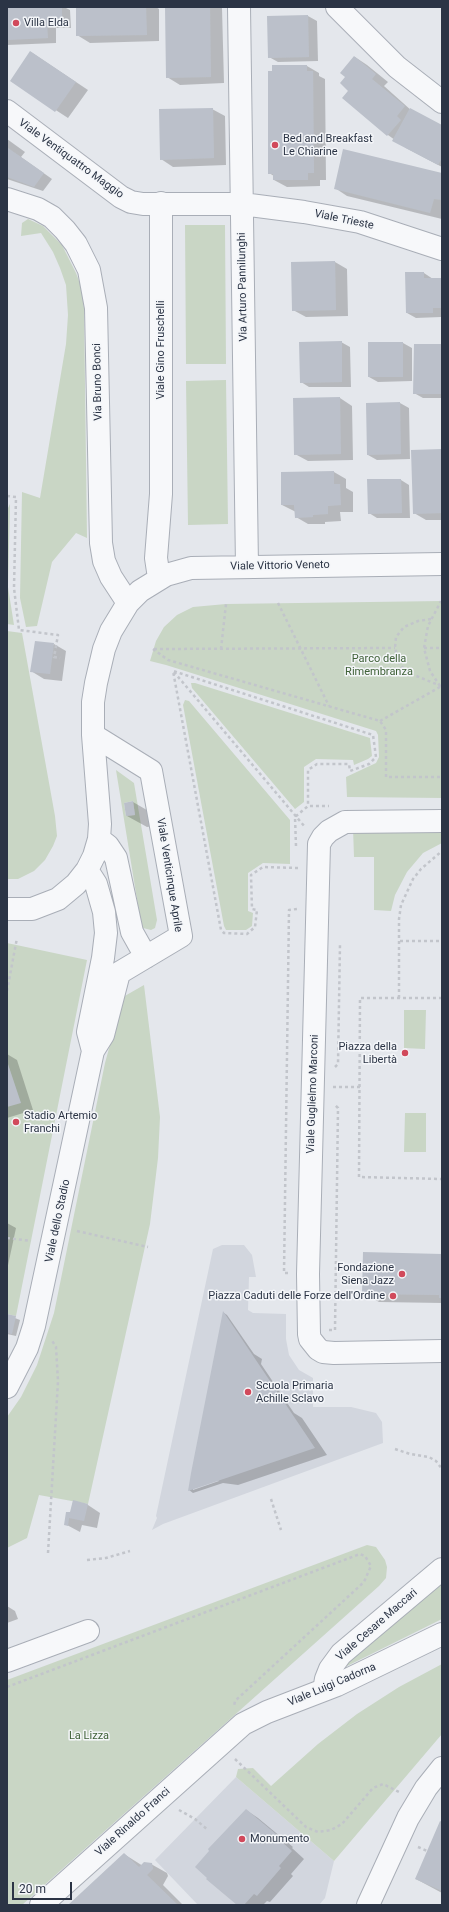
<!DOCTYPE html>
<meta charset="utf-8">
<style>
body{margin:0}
#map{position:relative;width:449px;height:1912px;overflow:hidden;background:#e4e7ec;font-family:Roboto,sans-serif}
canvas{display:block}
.frame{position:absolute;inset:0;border:8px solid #2b3445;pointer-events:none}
.scale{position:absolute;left:12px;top:1882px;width:60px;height:18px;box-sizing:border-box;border:2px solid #2b3445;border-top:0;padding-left:5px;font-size:12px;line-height:14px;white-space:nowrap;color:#2b3445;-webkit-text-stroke:3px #f4f6f9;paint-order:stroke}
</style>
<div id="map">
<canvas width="449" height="1912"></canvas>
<div class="frame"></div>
<div class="scale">20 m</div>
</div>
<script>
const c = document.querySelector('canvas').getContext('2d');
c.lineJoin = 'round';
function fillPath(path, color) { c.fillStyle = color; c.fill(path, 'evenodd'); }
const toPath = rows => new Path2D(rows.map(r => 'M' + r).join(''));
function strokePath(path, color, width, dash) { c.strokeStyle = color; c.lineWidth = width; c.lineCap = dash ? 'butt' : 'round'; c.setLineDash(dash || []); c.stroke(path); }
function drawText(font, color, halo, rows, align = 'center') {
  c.font = font + ' Roboto,sans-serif'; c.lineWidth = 3; c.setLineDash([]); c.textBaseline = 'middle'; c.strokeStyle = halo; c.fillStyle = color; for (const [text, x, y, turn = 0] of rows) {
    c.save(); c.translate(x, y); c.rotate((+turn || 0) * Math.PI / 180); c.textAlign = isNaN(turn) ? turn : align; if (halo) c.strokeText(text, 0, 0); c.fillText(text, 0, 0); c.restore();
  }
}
const built = toPath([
 [222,1245,244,1245,252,1255,256,1277,249,1277,248,1310,253,1313,286,1314,286,1339,289,1355,299,1370,313,1378,313,1407,351,1407,376,1413,382,1422,383,1443,163,1524,152,1530,157,1518,156,1516,213,1249],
 [236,1777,334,1861,325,1898,319,1905,198,1905,155,1860]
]);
const green = toPath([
 [28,219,43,226,62,245,76,273,82,289,84,308,87,538,76,533,52,562,37,626,26,627,20,598,22,492,40,498,66,344,68,315,66,285,60,268,53,252,41,233,21,236,22,223],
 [185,225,225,225,226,364,186,364],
 [226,380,228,524,188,525,186,381],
 [10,504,8,587,14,625,7,624,7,510],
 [442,601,442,798,347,797,346,777,376,763,379,757,378,735,376,731,166,665,150,661,156,641,164,627,177,615,193,607,226,604],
 [7,631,22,633,55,816,57,836,53,846,45,860,34,871,18,879,7,879],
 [191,683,195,683,370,738,372,756,368,759,354,765,353,760,316,759,304,767,304,802,295,809,192,688],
 [185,700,189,701,290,820,290,864,263,863,248,873,248,911,253,913,252,926,246,930,226,930,224,926,183,705],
 [116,770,134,783,157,920,155,928,151,930,143,928,141,924],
 [133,801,135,815,126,816,124,803],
 [353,828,442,829,442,843,423,853,407,872,395,895,391,911,374,910,374,857,354,857],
 [7,943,87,960,16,1316,7,1314],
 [144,985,160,1117,158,1158,150,1224,88,1504,39,1495,27,1538,7,1548,7,1417,21,1397,37,1365,54,1313,105,1063,123,997],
 [404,1010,426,1010,425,1049,404,1048],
 [405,1113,426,1113,426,1152,404,1152],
 [367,1545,376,1547,385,1560,387,1567,386,1578,379,1586,22,1905,7,1905,7,1680],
 [442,1579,442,1619,339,1670],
 [442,1664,442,1734,334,1861,236,1777,238,1769,253,1768,271,1786,318,1744,357,1714,399,1687]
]);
const shadow = toPath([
 [7,7,64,7,70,10,71,28,56,28,56,43,7,45],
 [77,7,156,7,159,9,159,41,90,43,77,35],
 [166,7,222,8,224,83,180,85,167,77],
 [308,16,317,21,318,61,278,62,269,57,268,17],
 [31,52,88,90,68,118,11,81],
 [355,57,367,65,388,82,384,86,412,111,442,126,442,167,406,148,388,135,343,98,349,90,347,77],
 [307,66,319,73,319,76,325,79,326,180,320,180,320,186,287,187,274,180,274,176,269,173],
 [212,109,225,116,226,165,173,167,161,159],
 [7,139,25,152,21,157,52,179,43,191,7,179],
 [442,174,442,219,347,196,335,188],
 [335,262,347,269,348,316,306,317,293,310],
 [424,273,433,279,442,279,441,317,416,318,407,313],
 [341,342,350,347,351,387,309,387,301,382],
 [403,343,412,348,412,381,378,382,369,377],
 [442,345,442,398,423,398,414,393],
 [340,398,352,406,353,460,308,461,295,454],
 [400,403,409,408,410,459,377,460,368,455],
 [442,450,442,520,426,520,414,513],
 [334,472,346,479,346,488,353,492,353,512,340,512,341,521,325,522,325,524,308,524,296,517,296,512,282,505],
 [401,480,409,485,410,518,377,518,369,513],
 [54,644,66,651,62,681,44,679,31,671],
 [133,802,152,813,154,826,147,827,127,816],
 [7,1054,17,1060,33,1110,7,1118],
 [7,1223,16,1228,7,1270],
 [442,1254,442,1303,379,1302,363,1293],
 [224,1313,227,1315,254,1354,262,1359,261,1364,294,1413,302,1418,327,1455,238,1485,223,1483,193,1493,189,1490],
 [218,1480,219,1481,193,1490,193,1488],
 [7,1315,20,1320,16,1336,7,1334],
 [73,1502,88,1505,100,1513,97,1528,82,1525,80,1532,65,1524,71,1514],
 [7,1606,15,1611,18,1619,7,1623],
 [246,1810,258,1818,293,1847,292,1848,304,1859,291,1874,293,1876,270,1902,267,1901,263,1905,239,1905,209,1878],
 [442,1823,442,1893,416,1879],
 [124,1854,143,1866,151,1864,167,1873,168,1876,163,1885,183,1905,69,1905]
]);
const building = toPath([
 [7,7,62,7,62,23,47,24,48,38,7,40],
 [76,7,146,7,147,35,76,36],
 [165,7,210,7,211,77,166,78],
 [308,15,309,57,268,58,267,16],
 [30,51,76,82,55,112,10,81],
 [354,56,376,74,372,79,405,106,397,116,401,120,387,136,342,98,348,91,340,83,345,77,340,73],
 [272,65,307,65,307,71,313,71,314,173,308,173,308,180,273,180,273,174,268,174,268,71,272,71],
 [213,108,214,158,160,160,159,109],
 [410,108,442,125,442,158,438,165,392,141],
 [8,148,44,173,34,187,7,177],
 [343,149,442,173,442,200,434,199,430,213,334,189],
 [335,261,336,310,292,311,291,262],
 [405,272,424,272,424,278,442,278,442,308,433,308,433,313,406,313],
 [342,341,342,382,300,383,299,342],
 [368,342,403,342,403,377,368,377],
 [414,344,442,344,442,394,413,394],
 [340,397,341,454,294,455,293,398],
 [400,402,401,454,367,455,366,403],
 [442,449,442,513,413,514,411,450],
 [334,471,334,484,340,484,341,505,328,506,328,514,313,515,313,517,295,518,294,505,281,505,281,472],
 [367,479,401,479,402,513,368,514],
 [35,641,54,643,50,674,30,672],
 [133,801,135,815,126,816,124,803],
 [7,1061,21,1103,7,1107],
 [363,1252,442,1254,442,1298,439,1298,439,1295,362,1294],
 [223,1311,315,1448,188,1491,191,1473],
 [7,1314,16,1316,12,1334,7,1333],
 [73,1500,88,1504,84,1521,69,1518,68,1526,64,1525,66,1512,70,1512],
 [246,1809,282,1839,281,1841,292,1851,279,1866,281,1868,257,1896,254,1894,244,1905,237,1905,206,1879,207,1878,195,1867,209,1851,208,1849],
 [440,1821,442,1822,442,1891,415,1879],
 [124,1853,139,1867,144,1862,152,1863,153,1869,147,1875,178,1905,68,1905]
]);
const path = toPath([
 [7,496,16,497,14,588,19,630,58,635,54,657,60,658],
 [278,603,329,706],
 [431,619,418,621,404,627,396,637,395,648,399,663,403,668,409,673,441,686],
 [424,648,442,648],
 [153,649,168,660,380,721,386,730,386,777,442,777],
 [154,649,395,648],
 [221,649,226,604],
 [174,672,305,827],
 [440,686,430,671,424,648,428,626,441,601],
 [380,721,440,687],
 [296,846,295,817,308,806,329,806],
 [298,868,263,867,251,875,252,909,257,910,255,927,247,934,224,933,221,930,173,671,373,735,376,757,369,764,350,771,349,764,317,764,308,770,308,806],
 [400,941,442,941],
 [7,991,17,938],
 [399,998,399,919,401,905,413,879,421,869,442,851],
 [442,998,360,998,359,1177,442,1179],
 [335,1067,338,1064,340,944],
 [333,1087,361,1087],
 [77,1231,148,1247],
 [7,1238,31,1241],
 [288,1273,284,1273,289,910,297,909],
 [329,1330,335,1330,338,1108,334,1104],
 [395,1449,410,1454,429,1457,436,1461,442,1469],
 [271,1499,281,1530],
 [48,1553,58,1381,56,1347,51,1339],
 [87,1560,106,1558,130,1551],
 [7,1687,360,1554,365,1556,371,1566,364,1582,235,1701,234,1706],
 [235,1759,306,1827,318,1832,331,1830,342,1824,373,1788,383,1784,399,1792],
 [179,1810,195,1819,208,1830],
 [418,1847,427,1851]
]);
const minor = toPath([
 [239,7,247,567],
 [337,7,397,67,442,102],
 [7,111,121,197,131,202,143,204,242,204,304,212,360,222,442,249],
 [7,199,38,209,52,217,65,230,76,244,89,270,96,308,101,543,104,561,111,577,128,603],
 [159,578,156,558,161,494,161,203],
 [442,821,345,822,329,831,323,837,319,844,308,1274,309,1334,310,1339,318,1349,323,1352,334,1353,442,1351],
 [99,839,108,846,116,858,132,932,146,957],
 [87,870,96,884,104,912,106,933,103,958,88,1032,93,1051],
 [7,909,32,909,58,899,76,884,87,870,94,856,99,839,100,824,93,735,93,702,96,683,104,649,111,631,128,603,140,591,166,575,191,568,442,564],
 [7,1387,27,1348,34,1326,93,1051,103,1035,119,973,181,936,151,771,93,735],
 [7,1661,88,1631],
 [324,1690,326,1679,330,1669,341,1654,442,1569],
 [41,1905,243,1724,267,1712,337,1685,442,1634],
 [368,1905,408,1818,426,1788,442,1768]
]);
const markers = [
 [16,23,4,"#d1495b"],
 [275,145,4,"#d1495b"],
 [405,1053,4,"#d1495b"],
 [16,1122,4,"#d1495b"],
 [402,1274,4,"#d1495b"],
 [393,1296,4,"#d1495b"],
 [248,1392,4,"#d1495b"],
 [242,1839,4,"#d1495b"]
];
const poiNames = [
 ["Villa Elda",24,23],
 ["Bed and Breakfast",283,139],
 ["Le Chiarine",283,152],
 ["Piazza della",397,1047,"right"],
 ["Libertà",397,1060,"right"],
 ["Stadio Artemio",24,1116],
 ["Franchi",24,1129],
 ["Fondazione",394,1268,"right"],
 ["Siena Jazz",394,1281,"right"],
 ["Piazza Caduti delle Forze dell'Ordine",385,1296,"right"],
 ["Scuola Primaria",256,1386],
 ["Achille Sclavo",256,1399],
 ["Monumento",250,1839]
];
const streetNames = [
 ["Viale Ventiquattro Maggio",71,159,36],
 ["Viale Trieste",344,220,12],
 ["Via Arturo Pannilunghi",243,287,-91],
 ["Viale Gino Fruschelli",161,350,-90],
 ["Via Bruno Bonci",98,382,-91],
 ["Viale Vittorio Veneto",280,566,-1],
 ["Viale Venticinque Aprile",169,875,81],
 ["Viale Guglielmo Marconi",313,1094,-88],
 ["Viale dello Stadio",58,1221,-78],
 ["Viale Cesare Maccari",377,1625,-41],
 ["Viale Luigi Cadorna",332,1685,-23],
 ["Viale Rinaldo Franci",133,1822,-42]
];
const parkNames = [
 ["Parco della",379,659],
 ["Rimembranza",379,672],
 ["La Lizza",89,1736]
];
fillPath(built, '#d2d6de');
fillPath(green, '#c9d6c5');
fillPath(shadow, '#0003');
fillPath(building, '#bbc0ca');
strokePath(minor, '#a9aeb7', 24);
strokePath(path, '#c2c5cb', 2.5, [3, 3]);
strokePath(minor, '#f7f8fa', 22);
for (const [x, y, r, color] of markers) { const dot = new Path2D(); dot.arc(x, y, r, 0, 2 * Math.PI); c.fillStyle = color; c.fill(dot); strokePath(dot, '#f4f6f9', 1.5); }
drawText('11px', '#2b3445', '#f4f6f9', poiNames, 'left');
drawText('11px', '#2b3445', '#f4f6f9', streetNames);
drawText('11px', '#3f6138', '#f4f6f9', parkNames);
</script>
